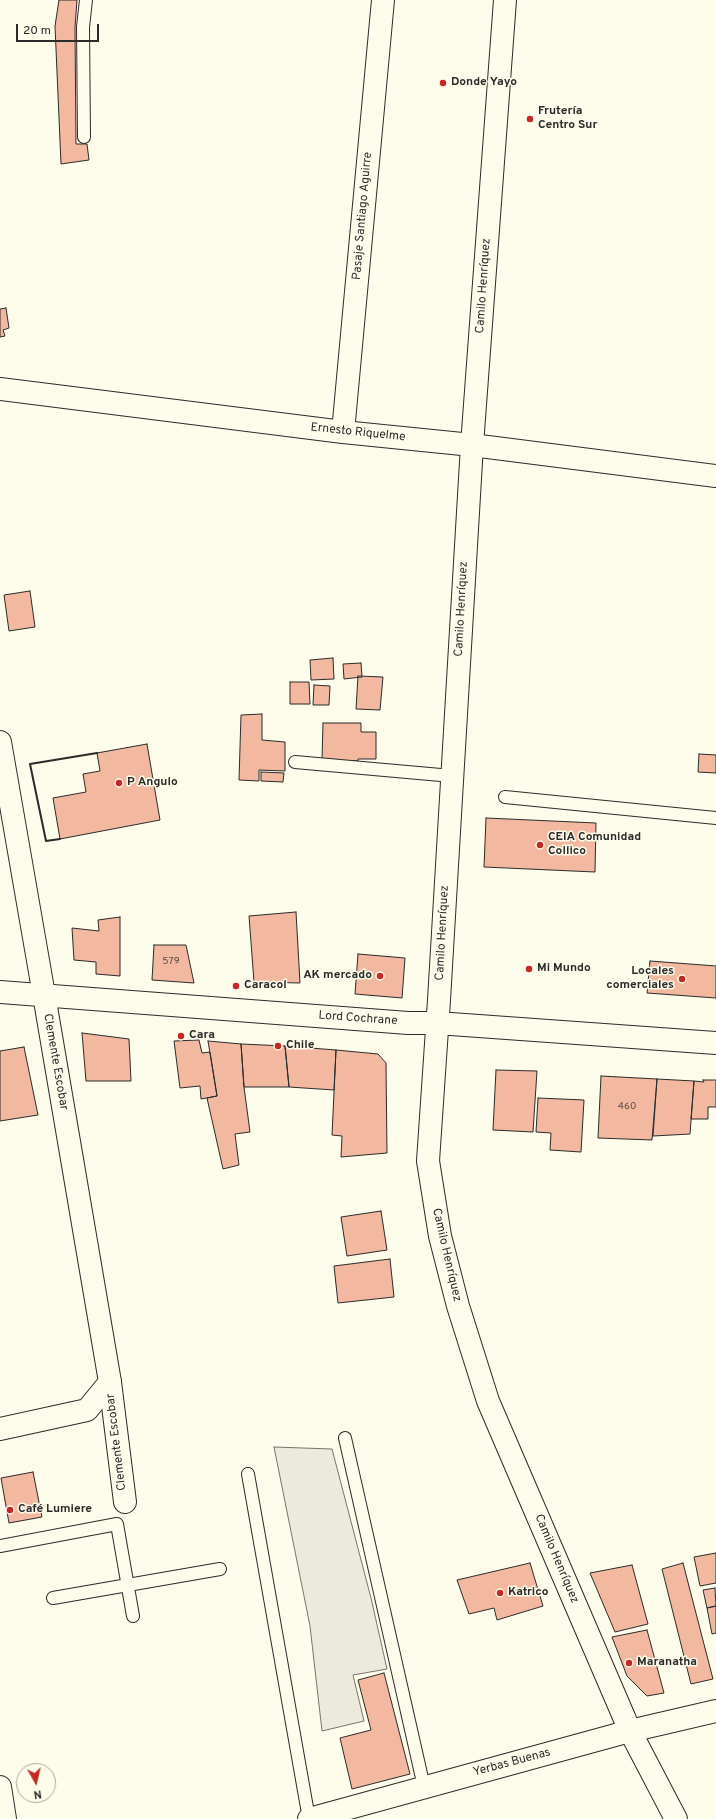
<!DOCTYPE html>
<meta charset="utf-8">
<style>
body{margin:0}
#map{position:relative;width:716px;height:1819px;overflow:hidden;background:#fdfbea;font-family:Overpass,sans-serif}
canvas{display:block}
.north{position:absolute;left:16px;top:1763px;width:40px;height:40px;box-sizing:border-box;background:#fdfbea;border:1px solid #a9a89e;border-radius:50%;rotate:172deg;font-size:11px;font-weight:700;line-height:16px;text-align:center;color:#2b2b2b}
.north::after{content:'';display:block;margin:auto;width:14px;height:18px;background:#c62828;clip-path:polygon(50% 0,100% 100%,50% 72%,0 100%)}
.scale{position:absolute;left:16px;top:24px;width:83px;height:18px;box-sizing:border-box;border:2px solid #2b2b2b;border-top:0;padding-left:5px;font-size:12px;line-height:14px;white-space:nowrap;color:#2b2b2b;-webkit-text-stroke:3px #fdfbea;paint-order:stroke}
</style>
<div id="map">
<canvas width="716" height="1819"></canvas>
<div class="north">N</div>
<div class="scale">20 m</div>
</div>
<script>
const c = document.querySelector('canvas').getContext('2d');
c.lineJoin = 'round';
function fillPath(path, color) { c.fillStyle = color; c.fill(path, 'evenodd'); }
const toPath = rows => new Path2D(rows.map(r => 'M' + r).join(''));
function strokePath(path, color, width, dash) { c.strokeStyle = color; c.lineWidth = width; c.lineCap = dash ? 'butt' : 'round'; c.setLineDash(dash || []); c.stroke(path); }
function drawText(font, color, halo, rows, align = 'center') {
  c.font = font + ' Overpass,sans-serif'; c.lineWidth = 3; c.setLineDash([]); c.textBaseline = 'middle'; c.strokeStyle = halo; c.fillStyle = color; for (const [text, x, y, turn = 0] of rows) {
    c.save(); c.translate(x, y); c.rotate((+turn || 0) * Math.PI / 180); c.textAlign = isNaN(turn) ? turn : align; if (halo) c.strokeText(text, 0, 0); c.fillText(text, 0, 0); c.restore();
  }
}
const green = toPath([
 [274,1447,332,1449,371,1598,387,1669,353,1675,364,1721,322,1731,310,1626,274,1447]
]);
const building = toPath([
 [59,0,77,0,75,27,76,144,87,144,89,160,61,164,55,26,59,0],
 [6,308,9,328,3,330,5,336,0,337,0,309,6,308],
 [30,591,35,627,9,631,4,595,30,591],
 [333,658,334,679,311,680,310,660,333,658],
 [361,663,362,677,344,679,343,664,361,663],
 [358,676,383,677,380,710,356,709,358,676],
 [290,682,309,682,310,704,290,704,290,682],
 [314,685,330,686,329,705,313,705,314,685],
 [262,714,262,740,285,742,285,771,259,770,259,781,239,780,241,715,262,714],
 [323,723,361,723,361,732,376,732,376,759,358,759,358,761,322,760,323,723],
 [147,744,160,820,60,839,53,798,86,792,83,774,100,771,97,753,147,744],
 [699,754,716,755,716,773,698,772,699,754],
 [261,772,284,773,283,782,261,781,261,772],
 [486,818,596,823,595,872,484,867,486,818],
 [296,912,300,983,254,982,249,916,296,912],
 [120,917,120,976,96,974,96,962,74,960,72,928,99,931,98,920,120,917],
 [154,945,186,945,194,983,152,980,154,945],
 [358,954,405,958,402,998,355,994,358,954],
 [650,961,716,966,716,998,647,993,650,961],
 [82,1033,129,1039,131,1081,86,1081,82,1033],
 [199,1040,202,1053,210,1052,217,1096,201,1099,200,1086,180,1088,174,1041,199,1040],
 [208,1041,241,1044,244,1087,250,1132,235,1134,239,1165,223,1169,207,1098,217,1096,208,1041],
 [241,1044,285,1046,289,1087,244,1087,241,1044],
 [285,1046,336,1050,334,1090,289,1087,285,1046],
 [24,1047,38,1115,0,1121,0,1051,24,1047],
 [336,1050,378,1054,386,1063,387,1153,341,1157,342,1136,332,1135,336,1050],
 [496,1070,537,1071,533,1132,493,1130,496,1070],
 [601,1076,657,1079,652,1140,598,1138,601,1076],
 [657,1079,694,1081,690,1134,653,1136,657,1079],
 [703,1080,716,1080,716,1107,708,1107,708,1119,691,1119,694,1081,704,1082,703,1080],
 [538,1098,584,1100,581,1152,550,1150,551,1133,536,1132,538,1098],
 [381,1211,387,1250,347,1256,341,1217,381,1211],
 [390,1259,394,1297,338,1303,334,1266,390,1259],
 [33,1472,42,1517,9,1523,1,1478,33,1472],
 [716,1553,716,1583,700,1586,694,1557,716,1553],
 [530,1563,543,1606,497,1620,494,1608,469,1614,457,1580,530,1563],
 [683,1563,713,1679,691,1684,662,1569,683,1563],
 [632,1565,648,1624,615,1632,590,1573,632,1565],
 [715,1588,716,1606,707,1608,703,1590,715,1588],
 [716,1606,716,1633,712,1634,707,1608,716,1606],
 [647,1630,664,1693,647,1696,627,1676,612,1637,647,1630],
 [384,1673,410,1774,352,1789,340,1738,371,1730,358,1680,384,1673]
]);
const lane = toPath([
 [84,137,83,27,86,0],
 [295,762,452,776],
 [505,797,716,818],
 [345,1438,424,1787],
 [248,1474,309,1819],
 [0,1546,117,1524,133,1616],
 [53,1598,220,1569]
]);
const street = toPath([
 [0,389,343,432,472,445,716,476],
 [343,432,383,0],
 [0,742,44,995],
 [110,1382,125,1502],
 [309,1819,630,1731,716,1711]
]);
const secondary = toPath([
 [505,0,472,445,439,1000,428,1161,440,1236,458,1306,488,1401,630,1731,676,1819],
 [0,992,408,1023,437,1023,716,1043],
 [0,1429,87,1410,110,1382,44,995],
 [0,1787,5,1819]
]);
const wall = toPath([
 [60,839,46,841,30,764,97,753]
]);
const markers = [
 [443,83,4,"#c62828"],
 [530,119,4,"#c62828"],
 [119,783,4,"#c62828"],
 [540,845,4,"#c62828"],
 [529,969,4,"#c62828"],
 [380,976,4,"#c62828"],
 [682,979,4,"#c62828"],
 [236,986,4,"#c62828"],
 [181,1036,4,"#c62828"],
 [278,1046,4,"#c62828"],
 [10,1510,4,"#c62828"],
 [500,1593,4,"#c62828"],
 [629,1663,4,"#c62828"]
];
const numberNames = [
 ["579",171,962],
 ["460",627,1107]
];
const poiNames = [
 ["Donde Yayo",451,83],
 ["Frutería",538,112],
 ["Centro Sur",538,126],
 ["P Angulo",127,783],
 ["CEIA Comunidad",548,838],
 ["Collico",548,852],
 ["Mi Mundo",537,969],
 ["Locales",674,972,"right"],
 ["comerciales",674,986,"right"],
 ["AK mercado",372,976,"right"],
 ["Caracol",244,986],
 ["Cara",189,1036],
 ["Chile",286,1046],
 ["Café Lumiere",18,1510],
 ["Katrico",508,1593],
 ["Maranatha",637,1663]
];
const streetNames = [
 ["Pasaje Santiago Aguirre",363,216,-85],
 ["Camilo Henríquez",484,286,-86],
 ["Ernesto Riquelme",358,433,6],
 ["Camilo Henríquez",462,609,-87],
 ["Camilo Henríquez",443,933,-87],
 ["Lord Cochrane",358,1019,4],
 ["Clemente Escobar",55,1062,80],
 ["Camilo Henríquez",446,1255,77],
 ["Clemente Escobar",117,1442,-97],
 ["Camilo Henríquez",556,1559,67],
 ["Yerbas Buenas",512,1763,-15]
];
fillPath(green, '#ecebdb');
strokePath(green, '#74746e', 1);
fillPath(building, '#f2b8a0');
strokePath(building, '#2b2b2b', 1);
strokePath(lane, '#2b2b2b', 14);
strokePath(street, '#2b2b2b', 24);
strokePath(secondary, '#2b2b2b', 24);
strokePath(lane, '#fdfbea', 12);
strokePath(street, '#fdfbea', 22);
strokePath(secondary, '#fdfbea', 22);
strokePath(wall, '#2b2b2b', 2);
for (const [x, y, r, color] of markers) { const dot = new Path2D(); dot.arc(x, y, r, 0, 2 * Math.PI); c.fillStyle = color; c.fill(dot); strokePath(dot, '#fdfbea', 1.5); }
drawText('10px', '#5d4e48', null, numberNames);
drawText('bold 12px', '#2b2b2b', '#fdfbea', poiNames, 'left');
drawText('12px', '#2b2b2b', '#fdfbea', streetNames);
</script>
